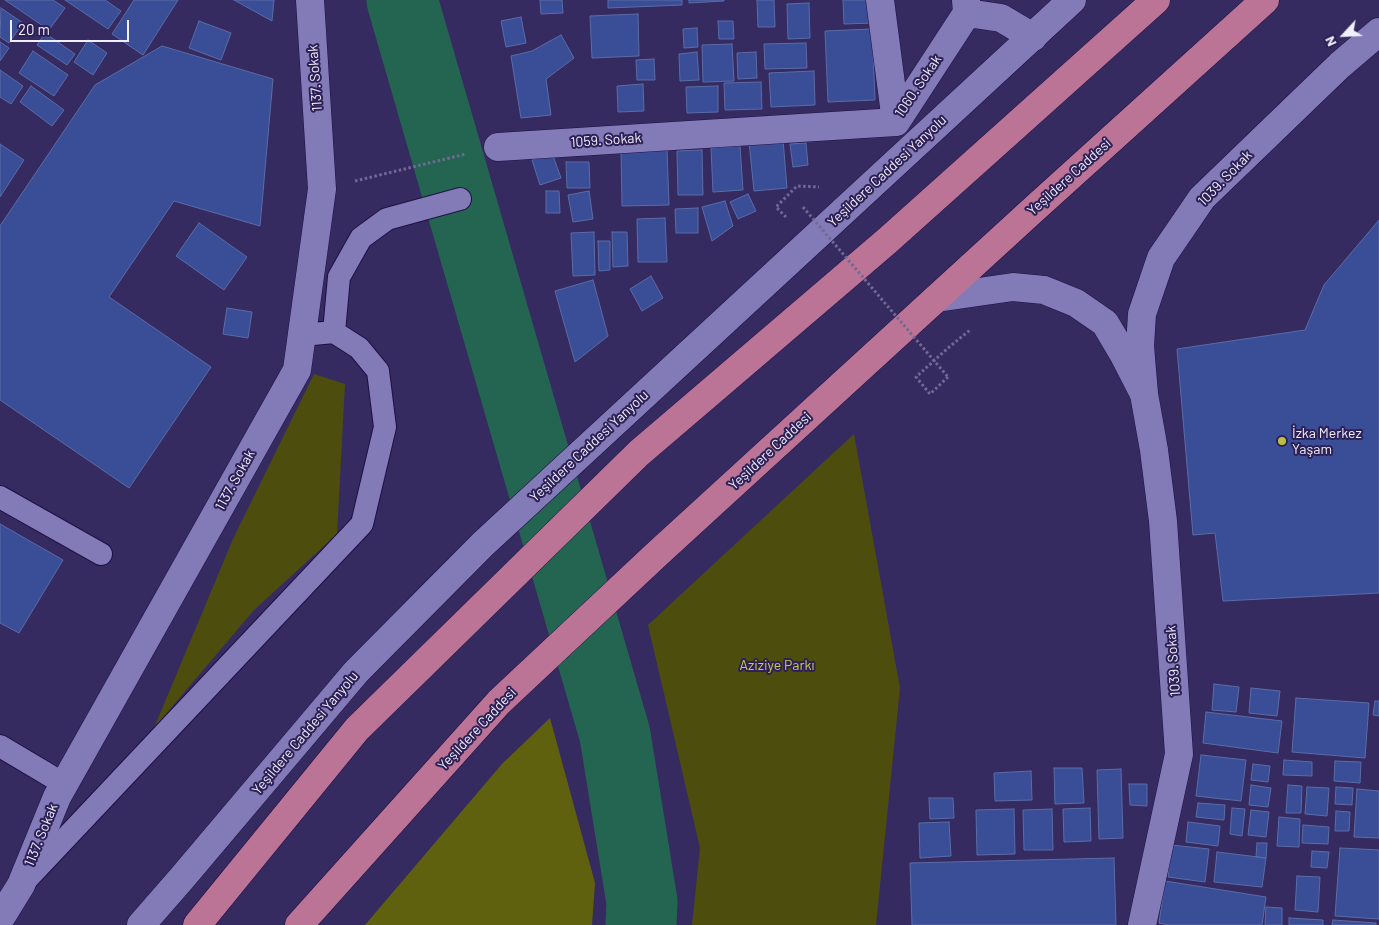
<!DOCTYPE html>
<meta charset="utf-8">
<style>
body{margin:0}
#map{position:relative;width:1379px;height:925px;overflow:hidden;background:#362b61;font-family:Barlow,sans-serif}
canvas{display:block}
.north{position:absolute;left:1319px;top:10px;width:50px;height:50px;-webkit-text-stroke:4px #2d2056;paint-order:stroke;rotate:245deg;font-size:14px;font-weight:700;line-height:20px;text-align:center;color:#f0effd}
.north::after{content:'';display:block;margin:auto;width:18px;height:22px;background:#f0effd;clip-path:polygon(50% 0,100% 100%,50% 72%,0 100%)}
.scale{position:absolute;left:10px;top:20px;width:119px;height:22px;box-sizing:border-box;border:2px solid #f0effd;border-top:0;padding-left:6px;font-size:15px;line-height:18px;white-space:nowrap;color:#f0effd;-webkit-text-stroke:4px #2d2056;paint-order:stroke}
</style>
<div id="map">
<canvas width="1379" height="925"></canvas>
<div class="north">N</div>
<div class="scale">20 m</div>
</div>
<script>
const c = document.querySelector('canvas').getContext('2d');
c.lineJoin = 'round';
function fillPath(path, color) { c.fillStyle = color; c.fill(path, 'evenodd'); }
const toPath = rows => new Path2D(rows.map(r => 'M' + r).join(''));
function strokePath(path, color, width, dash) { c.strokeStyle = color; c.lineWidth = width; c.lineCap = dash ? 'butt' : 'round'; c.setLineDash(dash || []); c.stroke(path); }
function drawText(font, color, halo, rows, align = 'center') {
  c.font = font + ' Barlow,sans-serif'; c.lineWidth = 4; c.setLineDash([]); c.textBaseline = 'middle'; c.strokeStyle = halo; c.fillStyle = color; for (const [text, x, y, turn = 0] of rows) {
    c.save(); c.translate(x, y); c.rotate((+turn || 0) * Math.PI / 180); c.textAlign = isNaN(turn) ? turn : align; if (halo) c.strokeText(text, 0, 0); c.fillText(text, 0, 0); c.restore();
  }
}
const green = toPath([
 [314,374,345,384,337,534,254,610,154,728,233,539],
 [854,434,900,688,876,925,692,925,700,848,648,625]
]);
const forest = toPath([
 [550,718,595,883,592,925,365,925,502,764]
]);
const river = toPath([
 [402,0,615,735,642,902,641,925]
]);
const building = toPath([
 [5,0,53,0,65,8,49,30,5,0],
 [65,0,105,0,121,11,108,29,65,0],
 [134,0,178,0,143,55,112,34,134,0],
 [234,0,274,0,272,21,234,0],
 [540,0,562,0,563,13,541,14,540,0],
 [608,0,682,0,682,5,608,8,608,0],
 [689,0,724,0,724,1,689,3,689,0],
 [757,0,774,0,775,27,758,27,757,0],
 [843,0,872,0,873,23,844,24,843,0],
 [809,3,810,38,788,39,787,4,809,3],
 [1,8,23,23,9,43,0,37,1,8],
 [638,14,639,56,592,58,590,16,638,14],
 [521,17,526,43,506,47,501,21,521,17],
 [199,21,231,33,221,60,189,48,199,21],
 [718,21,733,21,734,39,719,39,718,21],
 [697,28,698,47,684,48,683,29,697,28],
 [872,29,875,100,828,102,825,31,872,29],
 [45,33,75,54,67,65,37,45,45,33],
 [561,35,574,58,546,79,551,115,521,118,511,56,532,51,561,35],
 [88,40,107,53,93,75,74,62,88,40],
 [0,42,9,48,0,61,0,42],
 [806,43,807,68,765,69,764,44,806,43],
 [732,44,734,81,703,82,702,45,732,44],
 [162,46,273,79,260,226,174,201,109,297,211,367,129,488,0,400,0,226,95,85,162,46],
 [33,51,68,75,54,96,19,73,33,51],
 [697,52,699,80,680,81,679,54,697,52],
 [756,52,757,78,738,79,737,53,756,52],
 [654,59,655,80,637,80,636,60,654,59],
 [0,70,23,86,11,104,0,97,0,70],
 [814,71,815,105,771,107,769,73,814,71],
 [761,82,762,109,725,110,724,83,761,82],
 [643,84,644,111,618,112,617,86,643,84],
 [31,86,64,110,52,126,20,102,31,86],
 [718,86,718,112,687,113,686,87,718,86],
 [783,139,787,188,754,191,749,142,783,139],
 [806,143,808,165,793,167,790,144,806,143],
 [0,144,24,160,0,197,0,144],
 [740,146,743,190,713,192,711,148,740,146],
 [667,149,669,205,622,206,621,150,667,149],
 [702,150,703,195,678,195,677,151,702,150],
 [552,153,561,178,540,185,532,160,552,153],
 [566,162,589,162,590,188,567,188,566,162],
 [546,191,559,191,560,213,546,213,546,191],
 [589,191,593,219,573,222,568,195,589,191],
 [748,194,756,211,738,219,730,202,748,194],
 [725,201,733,226,712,241,702,207,725,201],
 [698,208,698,233,676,233,675,209,698,208],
 [665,218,667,262,638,262,637,219,665,218],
 [1379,220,1379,593,1223,601,1215,533,1193,535,1177,349,1305,330,1324,285,1379,220],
 [199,223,247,257,224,290,176,256,199,223],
 [594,232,595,275,573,276,571,233,594,232],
 [612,232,627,232,628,266,613,267,612,232],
 [598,241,610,241,610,270,599,271,598,241],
 [651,276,663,298,642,311,630,289,651,276],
 [593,280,608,336,575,362,555,291,593,280],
 [227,308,252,312,248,338,223,334,227,308],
 [0,524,63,560,19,633,0,623,0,524],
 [1214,684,1239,687,1236,712,1212,710,1214,684],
 [1251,688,1280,691,1277,716,1249,713,1251,688],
 [1296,698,1369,703,1365,758,1292,752,1296,698],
 [1375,701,1379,701,1379,716,1373,715,1375,701],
 [1206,712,1282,721,1278,753,1203,743,1206,712],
 [1201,755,1246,760,1241,801,1196,796,1201,755],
 [1284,760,1312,762,1312,776,1283,775,1284,760],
 [1335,761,1361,762,1360,783,1334,781,1335,761],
 [1253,764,1270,766,1268,782,1251,780,1253,764],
 [1054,768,1082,768,1084,803,1055,804,1054,768],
 [1121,769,1123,838,1099,839,1097,770,1121,769],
 [1031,771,1032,800,995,801,994,773,1031,771],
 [1129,784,1147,784,1147,806,1130,805,1129,784],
 [1251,785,1271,788,1268,807,1249,805,1251,785],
 [1288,785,1302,786,1301,813,1286,813,1288,785],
 [1307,787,1329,788,1327,816,1305,814,1307,787],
 [1336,787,1353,788,1352,805,1335,804,1336,787],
 [1357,789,1379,791,1379,838,1354,837,1357,789],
 [929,798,953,798,954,818,930,819,929,798],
 [1198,803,1225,805,1224,820,1196,817,1198,803],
 [1090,808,1091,841,1064,842,1063,809,1090,808],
 [1232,808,1245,809,1242,836,1230,834,1232,808],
 [1014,809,1015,854,977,855,976,810,1014,809],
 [1052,809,1053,850,1024,850,1023,810,1052,809],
 [1251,810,1269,812,1266,837,1248,835,1251,810],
 [1336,811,1350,812,1349,831,1335,831,1336,811],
 [1279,817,1300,819,1299,847,1277,846,1279,817],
 [949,822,951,856,920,858,919,823,949,822],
 [1188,822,1220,826,1218,846,1186,842,1188,822],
 [1303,825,1329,827,1328,844,1302,843,1303,825],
 [1257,843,1267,843,1266,858,1256,857,1257,843],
 [1171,845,1209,849,1205,882,1168,877,1171,845],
 [1340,848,1379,850,1379,919,1335,916,1340,848],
 [1312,851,1329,852,1327,868,1311,867,1312,851],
 [1217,852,1266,858,1262,887,1214,882,1217,852],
 [1114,858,1116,925,912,925,910,863,1114,858],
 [1297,876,1320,877,1318,912,1295,910,1297,876],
 [1165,881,1266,897,1262,925,1168,925,1159,923,1165,881],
 [1266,907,1282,908,1282,925,1265,925,1266,907],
 [1289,918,1323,920,1323,925,1289,925,1289,918],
 [1333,920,1376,923,1376,925,1332,925,1333,920]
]);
const path = toPath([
 [355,181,466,154],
 [786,217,776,207,797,186,819,187],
 [948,377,930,394,916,377,948,348,970,330]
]);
const lane = toPath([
 [334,332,339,277,361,238,387,219,460,199],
 [0,497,101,554],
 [0,746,64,784],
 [28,878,362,524,385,427,378,371,359,348,334,332,302,335]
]);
const street = toPath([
 [880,0,896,122],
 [967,13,1001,18,1033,37],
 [896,122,967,13,966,0],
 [498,147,896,122],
 [1144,394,1140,346,1142,314,1161,258,1202,198,1340,65,1379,32],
 [0,919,21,885,57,797,297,370,322,189,310,0]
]);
const secondary = toPath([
 [937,298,1013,287,1044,290,1076,303,1105,323,1124,355,1144,394,1154,450,1163,521,1179,754,1142,925],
 [141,925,182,878,356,672,483,544,1072,0]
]);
const highway = toPath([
 [197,925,357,729,639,453,887,241,1156,0],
 [299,925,499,702,657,554,1034,209,1265,0]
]);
const pathBridge = toPath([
 [803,207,948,377]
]);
const markers = [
 [1282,441,5,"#bdbf43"]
];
const streetNames = [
 ["1137. Sokak",315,78,-94],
 ["1060. Sokak",918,86,-56],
 ["1059. Sokak",606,140,-4],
 ["Yeşildere Caddesi Yanyolu",887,171,-43],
 ["Yeşildere Caddesi",1069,177,-42],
 ["1039. Sokak",1225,178,-46],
 ["Yeşildere Caddesi Yanyolu",589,446,-43],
 ["Yeşildere Caddesi",770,451,-43],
 ["1137. Sokak",235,480,-61],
 ["1039. Sokak",1173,661,-94],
 ["Yeşildere Caddesi",477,729,-47],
 ["Yeşildere Caddesi Yanyolu",305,733,-50],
 ["1137. Sokak",41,835,-68]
];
const poiNames = [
 ["İzka Merkez",1292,433],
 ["Yaşam",1292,449]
];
const parkNames = [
 ["Aziziye Parkı",777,665]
];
fillPath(green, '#4d4e0d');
fillPath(forest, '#60610f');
strokePath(river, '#246552', 71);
fillPath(building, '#3a4d97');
strokePath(building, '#5b6ca6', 1);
strokePath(lane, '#1f1045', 24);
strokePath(street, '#1f1045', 29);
strokePath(secondary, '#1f1045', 29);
strokePath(highway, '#1f1045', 29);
strokePath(path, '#726a93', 3, [2.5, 2.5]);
strokePath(lane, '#837ab8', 22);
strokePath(street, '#837ab8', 28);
strokePath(secondary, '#837ab8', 28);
strokePath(highway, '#bb7396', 28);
strokePath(pathBridge, '#726a93', 3, [2.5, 2.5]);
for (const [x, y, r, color] of markers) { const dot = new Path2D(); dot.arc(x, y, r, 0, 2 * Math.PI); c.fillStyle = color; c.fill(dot); strokePath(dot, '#2d2056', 2); }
drawText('14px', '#f0effd', '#2d2056', streetNames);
drawText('14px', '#f0effd', '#2d2056', poiNames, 'left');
drawText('14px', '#cacc47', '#2d2056', parkNames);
</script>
